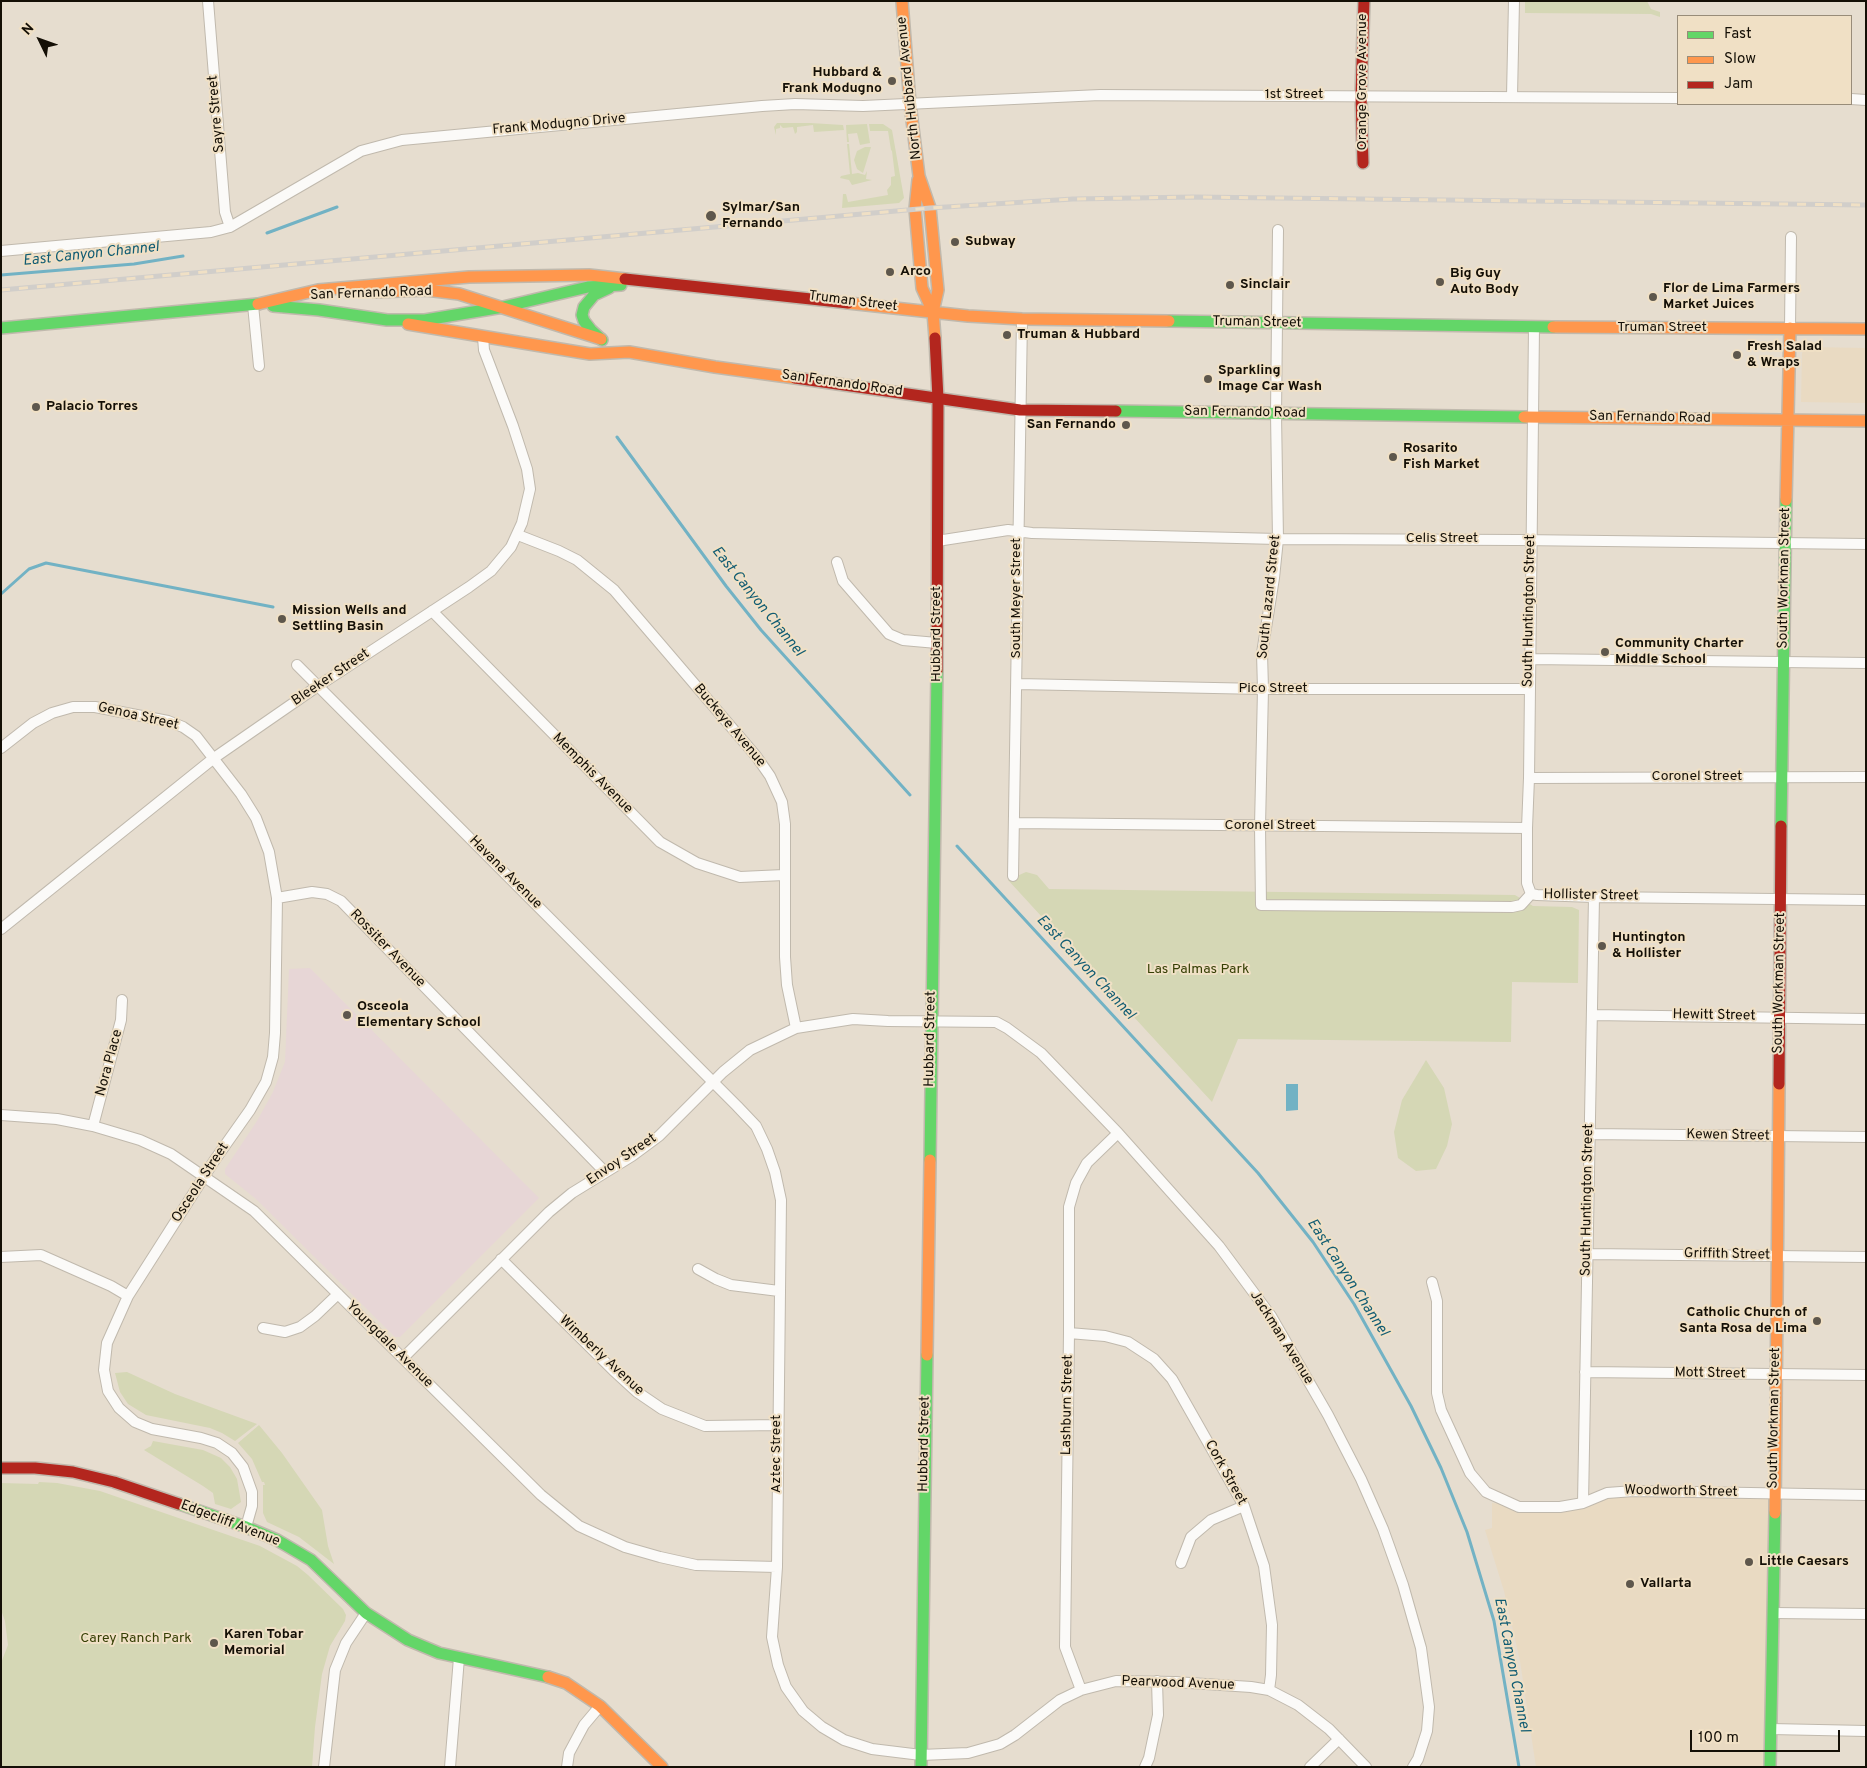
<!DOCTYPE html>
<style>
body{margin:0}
#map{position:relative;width:1867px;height:1768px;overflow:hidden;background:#e6ddcf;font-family:Overpass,sans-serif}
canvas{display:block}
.frame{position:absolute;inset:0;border:2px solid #140f06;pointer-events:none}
.legend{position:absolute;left:1677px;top:15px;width:175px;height:90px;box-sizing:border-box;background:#f0e0c5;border:1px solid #988c79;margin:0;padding:6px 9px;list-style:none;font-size:15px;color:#140f06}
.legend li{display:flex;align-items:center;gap:10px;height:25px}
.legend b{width:25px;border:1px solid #988c79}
.north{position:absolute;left:15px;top:15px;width:50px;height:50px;-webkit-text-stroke:4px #f0e0c5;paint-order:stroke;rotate:312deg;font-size:14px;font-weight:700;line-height:20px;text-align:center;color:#140f06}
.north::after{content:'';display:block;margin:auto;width:18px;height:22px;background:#140f06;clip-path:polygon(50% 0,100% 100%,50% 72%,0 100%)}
.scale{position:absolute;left:1690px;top:1730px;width:150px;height:22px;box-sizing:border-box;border:2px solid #140f06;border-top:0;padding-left:6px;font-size:15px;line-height:18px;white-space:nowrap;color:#140f06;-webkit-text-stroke:4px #f0e0c5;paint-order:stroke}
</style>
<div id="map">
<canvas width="1867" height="1768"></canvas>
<div class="frame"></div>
<ul class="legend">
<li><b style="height:6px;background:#63d668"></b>Fast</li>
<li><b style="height:6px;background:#ff974d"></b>Slow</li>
<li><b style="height:6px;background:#b3261e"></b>Jam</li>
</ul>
<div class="north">N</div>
<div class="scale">100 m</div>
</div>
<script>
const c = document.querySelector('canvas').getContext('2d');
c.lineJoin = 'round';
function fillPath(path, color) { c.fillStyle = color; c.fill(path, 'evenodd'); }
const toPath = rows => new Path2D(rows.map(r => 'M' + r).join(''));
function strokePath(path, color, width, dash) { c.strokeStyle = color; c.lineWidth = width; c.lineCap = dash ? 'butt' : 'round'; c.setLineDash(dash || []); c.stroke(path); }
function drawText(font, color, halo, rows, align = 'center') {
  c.font = font + ' Overpass,sans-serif'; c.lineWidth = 4; c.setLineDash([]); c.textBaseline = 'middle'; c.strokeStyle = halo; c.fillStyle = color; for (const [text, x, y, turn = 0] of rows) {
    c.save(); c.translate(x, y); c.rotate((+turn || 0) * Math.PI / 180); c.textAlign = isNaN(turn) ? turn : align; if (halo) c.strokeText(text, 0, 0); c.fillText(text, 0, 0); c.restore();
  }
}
const built = toPath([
 [1807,347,1866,348,1866,403,1801,402,1802,353],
 [1775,1494,1770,1767,1536,1767,1520,1661,1504,1591,1485,1530,1492,1528,1492,1503,1574,1510,1607,1495]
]);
const education = toPath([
 [310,968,539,1198,400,1337,395,1337,256,1199,225,1174,225,1169,257,1121,273,1092,285,1062,289,969]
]);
const green = toPath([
 [1525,1,1647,1,1651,9,1660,12,1660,17,1651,14,1525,13],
 [777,123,810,123,843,125,844,130,814,132,813,125,797,127,797,132,795,134,793,127,783,128,780,125,780,128,776,129,776,135,774,127],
 [867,124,870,143,860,145,857,133,848,134,849,142,847,142,846,125],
 [869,124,883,124,892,130,904,198,899,203,842,208,843,194,846,194,848,202,888,195,887,190,891,185,891,177,895,176,892,151,891,150,888,131,870,131],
 [847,144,849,144,852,174,858,173,865,175,867,171,866,179,872,180,852,185,849,180,840,178,841,176,850,174],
 [865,147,871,147,863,173,857,169,854,160,857,151],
 [1026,872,1037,875,1049,889,1515,895,1533,906,1572,907,1579,910,1578,983,1512,982,1511,1042,1238,1039,1212,1102,1008,880],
 [1426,1060,1444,1088,1452,1124,1447,1146,1436,1169,1416,1171,1398,1158,1394,1132,1402,1100],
 [127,1372,175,1394,257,1424,235,1441,222,1433,210,1428,146,1415,128,1404,120,1392,115,1373],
 [259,1425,282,1453,322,1510,328,1546,334,1564,299,1537,267,1522,263,1513,263,1485,265,1485,264,1482,262,1482,252,1459,238,1443],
 [153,1441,203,1450,221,1458,230,1467,237,1479,241,1502,231,1509,215,1504,213,1493,203,1486,144,1450,151,1446],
 [39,1482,57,1483,100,1491,260,1546,297,1566,308,1575,343,1609,346,1615,345,1621,330,1646,322,1674,315,1727,312,1767,1,1767,1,1663,8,1645,5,1621,1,1610,1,1483,38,1484]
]);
const water = toPath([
 [1286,1084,1298,1084,1298,1110,1286,1111]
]);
const stream = toPath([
 [267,233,337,207],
 [1,275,134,264,183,256],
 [617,437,726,586,761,630,910,795],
 [1,594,29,569,46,563,273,607],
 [957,846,1258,1173,1313,1242,1354,1304,1411,1406,1441,1468,1467,1532,1494,1621,1519,1767]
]);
const street = toPath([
 [208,1,225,212,230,227],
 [1512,96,1514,1],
 [1851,99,1866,100],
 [1278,230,1276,414,1278,539,1274,578,1262,653,1263,689,1260,826,1261,905,1512,907,1521,905,1531,894],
 [1,251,211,232,230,227,361,151,402,140,762,106,795,104,863,106,1100,95,1678,98],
 [253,305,259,366],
 [1790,328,1791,237],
 [518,535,559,551,577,560,614,590,756,756,770,776,782,802,785,824,785,957,787,985,796,1028],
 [937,541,1008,530,1032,533,1278,539,1518,540,1866,544],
 [837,562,843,581,889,634,903,640,937,643],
 [432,611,660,842,697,863,740,877,784,875],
 [1530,659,1866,663],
 [297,665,737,1106,756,1126,767,1149,775,1172,781,1200,777,1567,772,1637,778,1665,786,1687,803,1711,822,1727,844,1740,872,1749,921,1755,968,1753,1000,1744,1015,1735,1060,1700,1081,1690,1116,1681,1175,1682,1251,1687,1269,1690,1298,1705,1329,1729,1366,1767],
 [1017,684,1263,689,1529,689],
 [1,748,33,723,52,713,73,707,95,707,168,721,183,727,196,736,241,794,256,818,269,852,277,898,275,1033,273,1057,266,1082,250,1110,214,1161,128,1296,107,1343,104,1370,108,1391,119,1408,135,1422,152,1429,201,1438,217,1443,232,1453,243,1467,252,1492,252,1506,246,1527],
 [1529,778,1866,777],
 [1014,823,1527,828],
 [1013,876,1022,319],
 [1531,894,1527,883,1527,828,1529,778,1534,327],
 [1531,894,1537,895,1594,897,1866,900],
 [277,898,312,892,327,894,341,901,605,1172],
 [1,929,214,758,318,686,469,587,491,571,511,547,522,523,530,489,527,469,513,426,484,350,483,337],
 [1592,1015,1866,1019],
 [1,1115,57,1119,93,1126,140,1140,171,1154,254,1211,541,1495,579,1526,625,1547,660,1557,696,1565,777,1567],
 [93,1126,121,1020,122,1000],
 [1589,1134,1866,1137],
 [1587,1254,1866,1257],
 [1,1257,41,1255,111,1286,128,1296],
 [501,1259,613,1370,637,1392,662,1409,705,1426,778,1425],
 [698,1269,716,1279,731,1285,779,1291],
 [1432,1282,1437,1301,1437,1393,1441,1410,1470,1473,1486,1492,1519,1507,1560,1507,1583,1503,1607,1493,1634,1491,1866,1495],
 [263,1328,285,1332,300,1327,315,1316,338,1294],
 [1069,1333,1105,1336,1128,1342,1154,1359,1172,1379,1244,1506,1264,1566,1272,1625,1271,1675,1269,1690],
 [403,1358,549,1212,572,1193,632,1156,659,1136,723,1072,750,1050,796,1028,853,1019,888,1021,996,1022,1007,1028,1041,1053,1118,1133,1219,1246,1271,1316,1328,1415,1361,1479,1383,1529,1403,1585,1421,1648,1429,1707,1427,1731,1418,1759,1413,1767],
 [1585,1372,1866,1375],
 [1583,1503,1594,897],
 [1181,1563,1191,1537,1211,1520,1244,1506],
 [1774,1613,1866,1614],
 [1081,1690,1065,1647,1069,1333,1069,1207,1076,1183,1087,1163,1118,1133],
 [1771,1729,1866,1731],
 [324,1767,335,1670,346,1643,366,1613],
 [450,1767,459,1658],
 [567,1767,569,1753,584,1725,600,1706],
 [1145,1767,1149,1758,1158,1715,1157,1681],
 [1310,1767,1339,1739]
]);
const fast = toPath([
 [273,306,319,310,387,320,425,320,503,307,588,287,621,285],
 [1169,321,1553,327],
 [1,328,258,304],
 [602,340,591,330,584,321,582,315,584,307,594,295,609,288],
 [1116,411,1524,417],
 [1781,826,1786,500],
 [930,1160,937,671],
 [179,1504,246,1527,277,1540,311,1560,366,1613,408,1640,439,1653,548,1677],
 [921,1767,927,1355],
 [1770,1767,1775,1513]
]);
const slow = toPath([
 [902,1,910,104,919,176,930,208,938,290,933,312,935,338],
 [918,180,915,209,922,288,933,312],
 [375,292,426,290,459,294,601,339],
 [848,303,968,316,1022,319,1169,321],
 [258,304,318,290,469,277,589,275,625,279],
 [408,324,590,354,629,352,715,367,795,378],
 [1553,327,1866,329],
 [1524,417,1866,421],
 [1786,500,1790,328],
 [927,1355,930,1160],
 [1775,1513,1779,1084],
 [548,1677,566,1683,600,1706,662,1767]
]);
const jam = toPath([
 [1363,163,1361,96,1364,1],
 [625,279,848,303],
 [935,338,938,399,937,671],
 [795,378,1020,410,1116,411],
 [1779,1084,1781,826],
 [1,1468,35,1468,73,1472,114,1482,179,1504]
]);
const rail = toPath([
 [1,290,930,208,1073,199,1194,197,1866,205]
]);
const markers = [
 [892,81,5,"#5e574c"],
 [711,216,6,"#5e574c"],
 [955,242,5,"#5e574c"],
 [890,272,5,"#5e574c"],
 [1440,282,5,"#5e574c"],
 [1230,285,5,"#5e574c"],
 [1653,297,5,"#5e574c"],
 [1007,335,5,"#5e574c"],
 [1737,355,5,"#5e574c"],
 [1208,379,5,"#5e574c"],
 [36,407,5,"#5e574c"],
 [1126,425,5,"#5e574c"],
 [1393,457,5,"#5e574c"],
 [282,619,5,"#5e574c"],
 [1605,652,5,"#5e574c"],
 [1602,946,5,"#5e574c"],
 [347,1015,5,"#5e574c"],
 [1817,1321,5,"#5e574c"],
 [1749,1562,5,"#5e574c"],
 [1630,1584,5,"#5e574c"],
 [214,1643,5,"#5e574c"]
];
const poiNames = [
 ["Hubbard &",882,73,"right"],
 ["Frank Modugno",882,89,"right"],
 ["Sylmar/San",722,208],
 ["Fernando",722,224],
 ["Subway",965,242],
 ["Arco",900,272],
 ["Big Guy",1450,274],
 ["Auto Body",1450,290],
 ["Sinclair",1240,285],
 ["Flor de Lima Farmers",1663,289],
 ["Market Juices",1663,305],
 ["Truman & Hubbard",1017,335],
 ["Fresh Salad",1747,347],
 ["& Wraps",1747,363],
 ["Sparkling",1218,371],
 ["Image Car Wash",1218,387],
 ["Palacio Torres",46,407],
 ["San Fernando",1116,425,"right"],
 ["Rosarito",1403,449],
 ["Fish Market",1403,465],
 ["Mission Wells and",292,611],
 ["Settling Basin",292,627],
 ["Community Charter",1615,644],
 ["Middle School",1615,660],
 ["Huntington",1612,938],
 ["& Hollister",1612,954],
 ["Osceola",357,1007],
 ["Elementary School",357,1023],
 ["Catholic Church of",1807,1313,"right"],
 ["Santa Rosa de Lima",1807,1329,"right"],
 ["Little Caesars",1759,1562],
 ["Vallarta",1640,1584],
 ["Karen Tobar",224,1635],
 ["Memorial",224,1651]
];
const streetNames = [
 ["Orange Grove Avenue",1363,82,-90],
 ["North Hubbard Avenue",910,88,-96],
 ["1st Street",1294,95],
 ["Sayre Street",217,114,-95],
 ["Frank Modugno Drive",559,125,-5],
 ["San Fernando Road",371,294,-2],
 ["Truman Street",853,302,7],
 ["Truman Street",1257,323,1],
 ["Truman Street",1662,328],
 ["San Fernando Road",842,384,8],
 ["San Fernando Road",1245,413,1],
 ["San Fernando Road",1650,418,1],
 ["Celis Street",1442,539],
 ["South Workman Street",1785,578,-89],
 ["South Lazard Street",1270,597,-84],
 ["South Meyer Street",1017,598,-90],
 ["South Huntington Street",1530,611,-89],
 ["Hubbard Street",937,634,-90],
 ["Bleeker Street",331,678,-34],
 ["Pico Street",1273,689],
 ["Genoa Street",138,717,13],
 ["Buckeye Avenue",729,726,50],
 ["Memphis Avenue",592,774,45],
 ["Coronel Street",1697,777],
 ["Coronel Street",1270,826],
 ["Havana Avenue",505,873,45],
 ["Hollister Street",1591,896,1],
 ["Rossiter Avenue",387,949,46],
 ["South Workman Street",1780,983,-89],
 ["Hewitt Street",1714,1016,1],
 ["Hubbard Street",931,1039,-89],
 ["Nora Place",110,1063,-75],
 ["Kewen Street",1728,1136,1],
 ["Envoy Street",622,1160,-34],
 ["Osceola Street",201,1183,-57],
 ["South Huntington Street",1588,1200,-89],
 ["Griffith Street",1727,1255,1],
 ["Jackman Avenue",1281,1338,58],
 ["Youngdale Avenue",389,1345,45],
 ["Wimberly Avenue",601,1356,43],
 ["Mott Street",1710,1374,1],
 ["Lashburn Street",1068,1405,-89],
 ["South Workman Street",1775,1418,-89],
 ["Hubbard Street",925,1444,-89],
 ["Aztec Street",777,1454,-90],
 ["Cork Street",1225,1473,61],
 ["Woodworth Street",1681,1492,1],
 ["Edgecliff Avenue",230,1524,21],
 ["Pearwood Avenue",1178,1684,2]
];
const parkNames = [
 ["Las Palmas Park",1198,970],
 ["Carey Ranch Park",136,1639]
];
const waterNames = [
 ["East Canyon Channel",91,255,-6],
 ["East Canyon Channel",757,602,51],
 ["East Canyon Channel",1085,968,47],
 ["East Canyon Channel",1347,1278,57],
 ["East Canyon Channel",1511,1665,79]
];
fillPath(built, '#e9dac2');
fillPath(education, '#e7d6d6');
fillPath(green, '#d5d7b5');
fillPath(water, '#72b2c4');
strokePath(stream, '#72b2c4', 3);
strokePath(street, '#c0b9ad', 12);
strokePath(fast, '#c0b9ad', 14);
strokePath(slow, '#c0b9ad', 14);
strokePath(jam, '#c0b9ad', 14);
strokePath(street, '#fbfaf8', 10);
strokePath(fast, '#63d668', 11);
strokePath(slow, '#ff974d', 11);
strokePath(jam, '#b3261e', 11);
strokePath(rail, '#d1ceca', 5);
strokePath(rail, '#f0e0c5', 3, [9]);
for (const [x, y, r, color] of markers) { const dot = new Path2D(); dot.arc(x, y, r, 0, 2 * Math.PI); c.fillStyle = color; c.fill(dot); strokePath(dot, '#f0e0c5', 2); }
drawText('bold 14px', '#140f06', '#f0e0c5', poiNames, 'left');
drawText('14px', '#140f06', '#f0e0c5', streetNames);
drawText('14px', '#363f05', '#f0e0c5', parkNames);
drawText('italic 15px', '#115c73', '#f0e0c5', waterNames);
</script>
